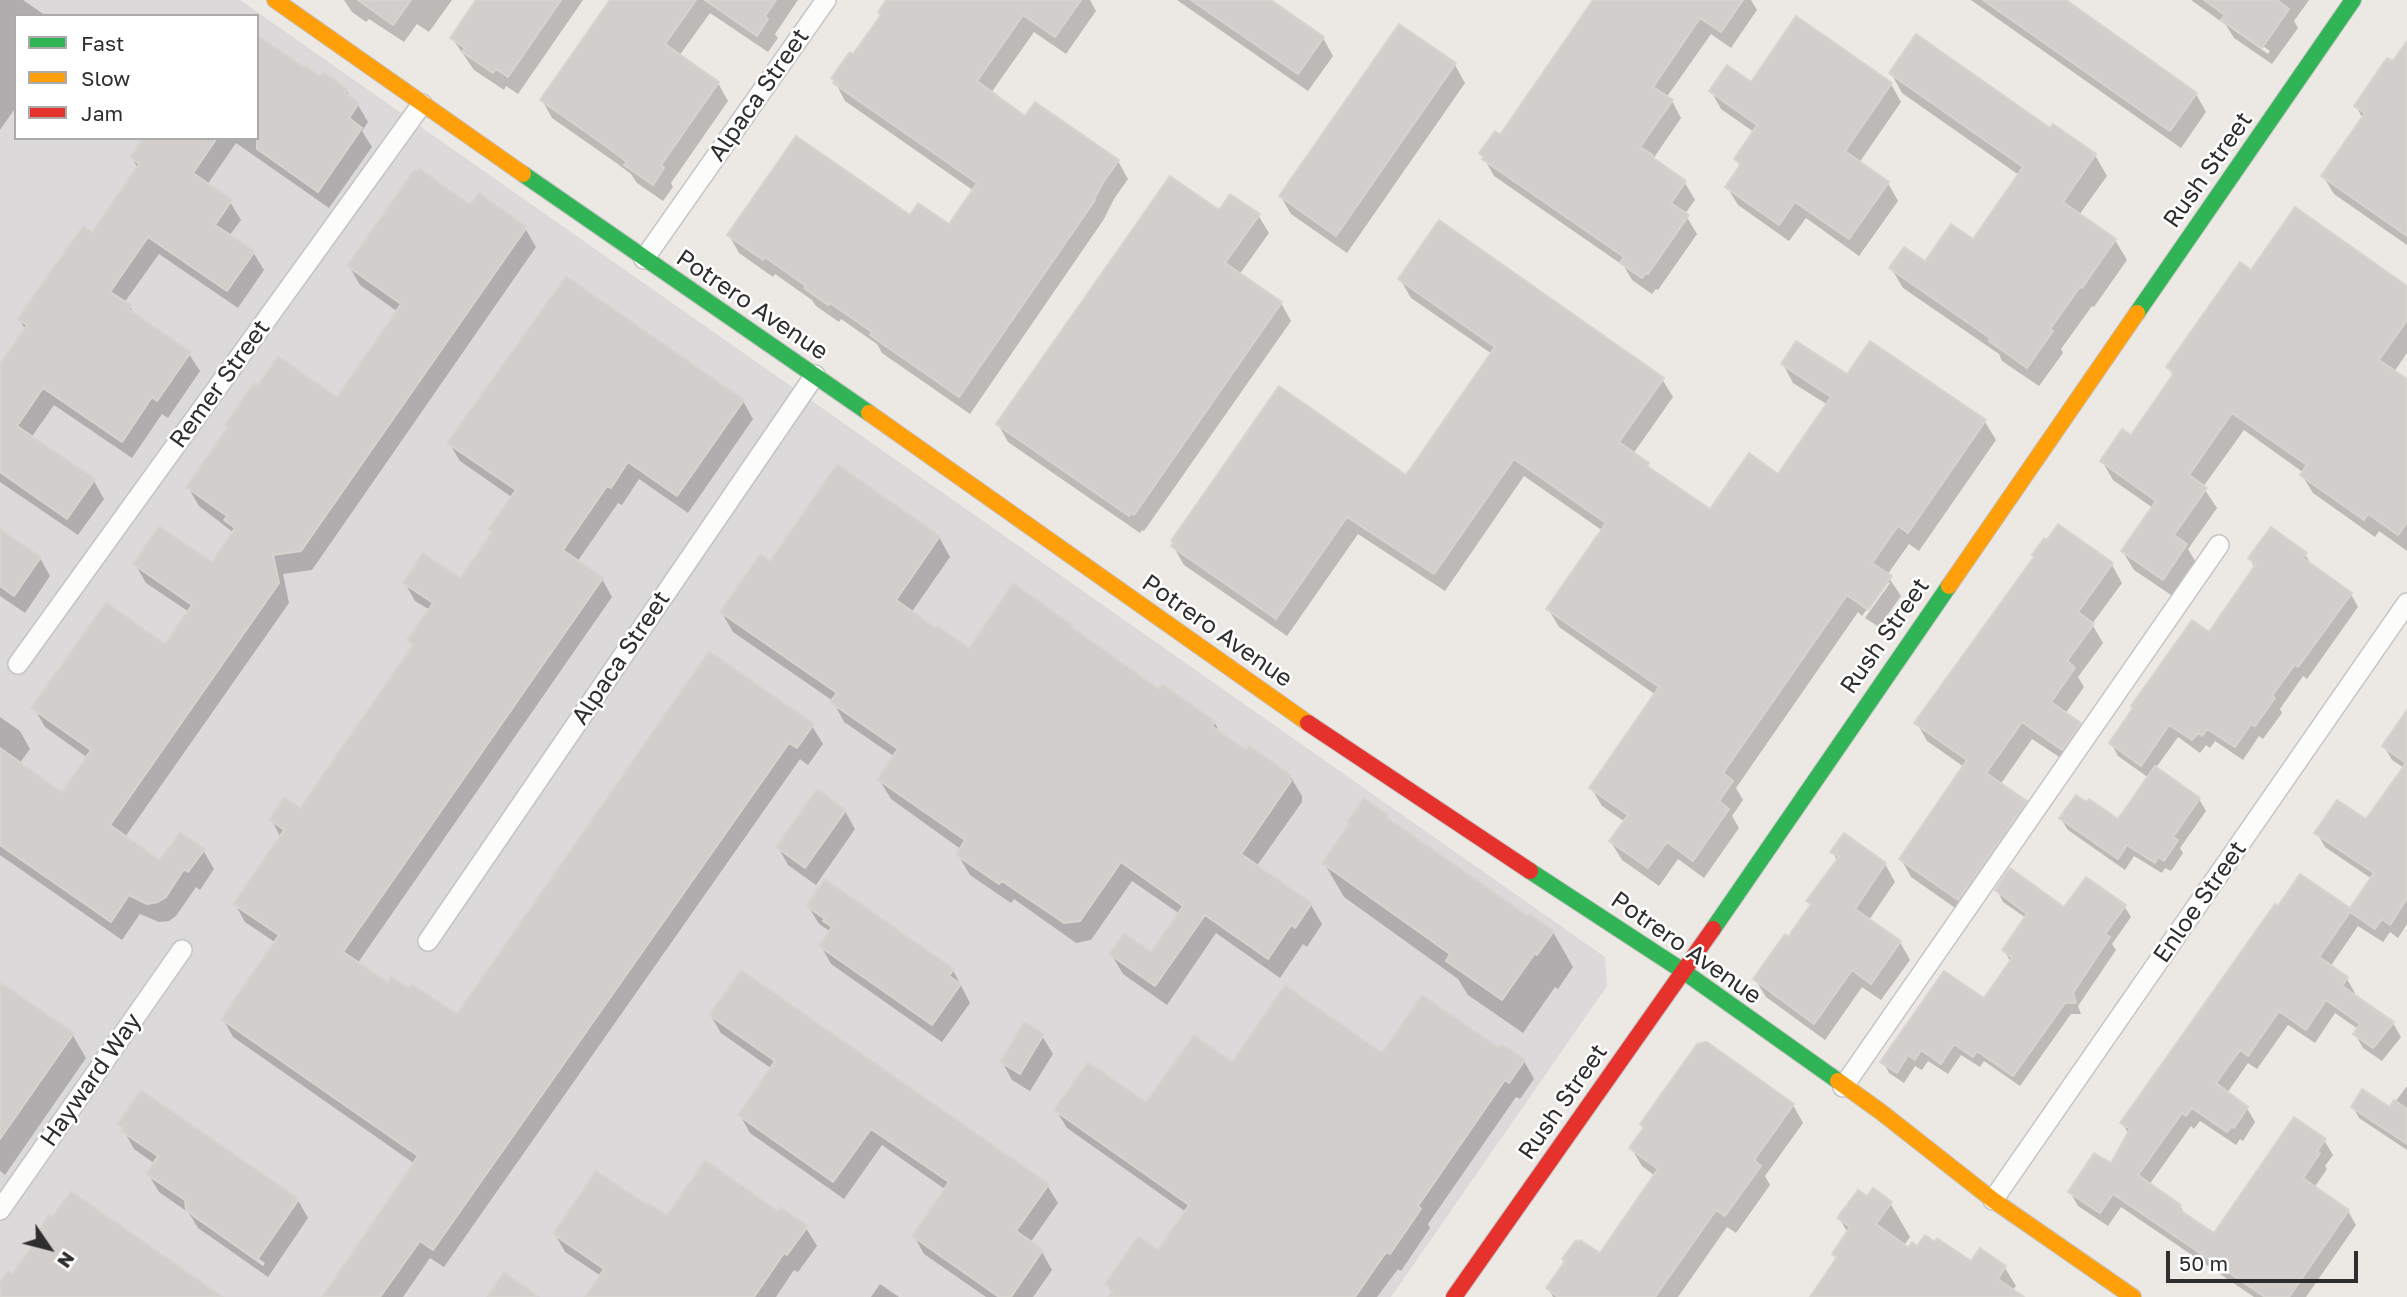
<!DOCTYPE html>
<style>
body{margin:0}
#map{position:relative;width:2407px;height:1297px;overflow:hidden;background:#ece8e4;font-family:"Golos Text",sans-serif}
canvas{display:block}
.legend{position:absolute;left:14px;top:14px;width:245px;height:126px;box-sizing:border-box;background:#fff;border:2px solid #ababab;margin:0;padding:9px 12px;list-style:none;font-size:21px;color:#2e2e2e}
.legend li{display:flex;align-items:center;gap:14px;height:35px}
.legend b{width:35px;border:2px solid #ababab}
.north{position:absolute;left:14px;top:1213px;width:70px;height:70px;-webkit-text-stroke:5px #fff;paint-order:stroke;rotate:125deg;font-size:19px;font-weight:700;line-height:28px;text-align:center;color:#2e2e2e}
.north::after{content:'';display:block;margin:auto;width:24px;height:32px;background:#2e2e2e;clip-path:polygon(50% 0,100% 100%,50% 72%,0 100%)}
.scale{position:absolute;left:2166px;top:1251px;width:192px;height:32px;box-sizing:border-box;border:4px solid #2e2e2e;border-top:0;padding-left:9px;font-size:21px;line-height:24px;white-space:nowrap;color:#2e2e2e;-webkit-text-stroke:5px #fff;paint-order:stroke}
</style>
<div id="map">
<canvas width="2407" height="1297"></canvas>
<ul class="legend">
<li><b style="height:9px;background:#30b455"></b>Fast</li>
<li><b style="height:9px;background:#ff9f0a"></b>Slow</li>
<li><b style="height:9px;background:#e5322d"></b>Jam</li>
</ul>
<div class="north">N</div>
<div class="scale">50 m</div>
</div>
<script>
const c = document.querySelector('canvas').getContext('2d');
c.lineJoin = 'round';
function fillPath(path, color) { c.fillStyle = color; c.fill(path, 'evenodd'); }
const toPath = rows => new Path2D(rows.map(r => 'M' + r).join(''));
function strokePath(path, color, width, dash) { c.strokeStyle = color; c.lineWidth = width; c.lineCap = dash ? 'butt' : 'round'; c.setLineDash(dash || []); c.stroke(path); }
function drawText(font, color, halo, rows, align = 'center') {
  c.font = font + ' "Golos Text",sans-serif'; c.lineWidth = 5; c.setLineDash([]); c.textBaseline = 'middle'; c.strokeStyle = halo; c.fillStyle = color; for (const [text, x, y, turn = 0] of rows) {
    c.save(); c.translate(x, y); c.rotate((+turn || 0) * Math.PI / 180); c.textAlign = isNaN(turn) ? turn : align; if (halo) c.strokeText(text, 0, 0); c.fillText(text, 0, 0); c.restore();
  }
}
const industrial = toPath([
 [0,0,240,0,1605,957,1607,986,1391,1297,0,1297],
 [16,16,257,16,257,138,16,138]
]);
const shadow = toPath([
 [0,0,23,0,46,16,16,16,16,107,0,130],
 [344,0,452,0,429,32,417,24,404,42,369,19,366,22,352,12],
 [478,0,583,0,518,94,506,86,504,90,474,70,452,38],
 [612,0,798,0,775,34,778,38,768,52,710,13,679,56,718,83,728,101,671,183,673,187,663,201,637,183,631,174,615,162,552,118,542,100],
 [893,0,1090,0,1096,11,1066,54,1034,32,991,93,1026,118,1118,161,1128,179,1114,199,1104,219,970,414,882,353,877,344,841,319,839,322,816,306,812,300,775,274,773,277,739,253,729,235,910,217,949,227,974,191,845,101,833,78,854,56],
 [1177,0,1268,0,1323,38,1333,56,1308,91],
 [1592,0,1751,0,1757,10,1731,48,1711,34,1666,98,1672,101,1681,118,1653,159,1685,183,1695,200,1685,214,1697,234,1658,290,1656,289,1652,294,1632,280,1624,266,1494,176,1481,153,1500,137,1593,2],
 [1971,0,2063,0,2196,94,2206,112,2181,148],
 [2191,0,2309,0,2294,21,2298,28,2272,64,2234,38,2226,25],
 [2231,24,2270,51,2268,54,2231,28],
 [2407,44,2407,245,2334,194,2323,176,2363,119,2356,106,2393,64],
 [1455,65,1465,83,1347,253,1291,214,1281,197],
 [1891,73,2050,130,2095,155,2107,176,2079,215,2115,240,2127,260,2094,307,2092,306,2061,349,2063,353,2039,386,2002,361,1999,354,1903,288,1891,268,1925,264,1973,242,2019,175,1902,93],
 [321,79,346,90,352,100,358,105,368,122,362,131,372,147,329,208,236,143,207,185,230,202,241,220,229,236,253,252,264,270,238,308,159,254,124,303,130,307,135,316,189,354,200,371,168,418,162,414,132,458,54,405,31,438,94,481,104,499,78,535,0,482,0,367,26,330,19,319,92,235,138,169,132,157,145,138,257,138],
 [1751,84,1891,84,1901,102,1859,163,1888,183,1898,201,1859,256,1806,218,1789,241,1738,205,1727,187,1741,168,1736,159,1754,132,1721,109,1711,91],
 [471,207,525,228,536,247,312,570,283,574,289,603,125,837,161,862,203,850,214,869,200,890,196,887,176,916,169,921,159,922,140,914,122,940,0,855,0,717,20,731,30,749,19,764,63,794,88,758,45,727,34,708,165,646,189,612,146,583,135,564,212,564,234,533,199,506,188,487,337,400,398,312,360,285,349,266],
 [1219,213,1258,215,1269,233,1239,275,1281,303,1291,321,1144,531,1142,530,1140,533,1008,442,998,424],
 [2251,272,2407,288,2407,353,2394,372,2407,381,2407,551,2379,531,2375,537,2313,493,2302,475,2304,473,2244,430,2203,487,2217,508,2188,549,2197,564,2174,597,2134,570,2123,552,2153,508,2113,480,2102,461,2131,437,2174,377,2168,367],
 [1400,279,1662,379,1673,397,1633,454,1647,464,1652,472,1710,511,1779,476,1828,405,1793,383,1783,364,1848,377,1985,422,1996,440,1919,551,1909,544,1887,575,1901,596,1879,627,1865,618,1890,583,1886,583,1862,616,1858,612,1736,788,1743,800,1732,816,1739,828,1704,878,1678,859,1659,886,1622,860,1611,842,1625,822,1602,806,1591,788,1656,695,1559,627,1548,609,1603,531,1524,476,1445,591,1358,534,1287,636,1184,565,1173,546,1406,477,1492,354,1411,298],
 [743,401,753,419,688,513,639,479,622,505,618,503,577,562,602,579,612,597,357,964,388,984,457,1017,710,654,812,726,823,744,808,765,800,759,444,1267,430,1258,403,1297,323,1297,415,1164,233,1037,223,1019,276,943,245,922,235,904,281,838,271,819,300,810,413,648,409,640,430,610,415,601,405,583,460,580,493,533,513,498,460,461,449,443],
 [0,531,40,558,50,576,25,613,0,596],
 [939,537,950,557,911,613,970,651,1071,626,1075,633,1160,691,1214,722,1221,734,1246,752,1290,776,1302,796,1302,802,1256,867,1311,905,1322,924,1307,947,1303,944,1280,978,1216,933,1167,1005,1123,974,1111,954,1151,955,1180,914,1132,881,1091,940,1076,943,1014,899,1011,903,970,875,958,855,962,850,891,799,879,779,895,757,844,722,833,701,733,632,722,613,770,564],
 [2047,542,2112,565,2122,583,2092,624,2103,643,2078,677,2084,687,2065,714,2080,724,2090,742,2073,766,2032,739,2000,785,2025,802,2036,820,1968,917,1911,877,1901,859,1964,767,1927,741,1917,723],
 [2305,554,2313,568,2351,594,2358,607,2307,679,2303,676,2280,709,2282,713,2263,739,2259,736,2243,760,2215,741,2210,748,2206,745,2200,753,2178,737,2155,769,2199,799,2206,811,2180,848,2183,853,2171,871,2165,868,2162,873,2134,856,2125,870,2068,830,2061,819,2118,822,2149,778,2118,756,2111,743,2209,634,2255,568,2250,559],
 [2407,719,2407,924,2398,938,2390,932,2383,942,2358,926,2330,967,2347,979,2355,993,2353,995,2393,1023,2401,1037,2382,1061,2363,1048,2355,1034,2358,1029,2335,1013,2315,1043,2288,1025,2257,1069,2248,1063,2227,1093,2247,1108,2255,1122,2243,1141,2240,1139,2236,1145,2200,1121,2194,1129,2191,1126,2149,1185,2180,1206,2185,1215,2215,1235,2324,1140,2333,1155,2325,1166,2327,1169,2314,1188,2348,1211,2356,1225,2306,1297,2254,1297,2121,1207,2108,1226,2078,1206,2070,1192,2111,1165,2129,1134,2122,1123,2351,911,2372,879,2325,847,2317,833,2366,822,2404,768,2392,760,2384,746],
 [845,811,855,829,816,885,788,865,778,847],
 [1387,816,1390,822,1529,919,1530,917,1553,932,1573,967,1558,989,1555,987,1523,1033,1468,995,1458,979,1344,897,1324,863],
 [1844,835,1885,864,1895,882,1869,920,1900,942,1910,960,1881,1000,1862,987,1825,1040,1766,997,1755,979,1789,939,1812,907,1809,901,1838,861,1832,852],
 [1997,890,2064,910,2124,906,2131,917,2112,944,2116,950,2078,1006,2081,1014,2071,1014,2020,1086,1984,1061,1980,1067,1961,1055,1948,1074,1928,1061,1922,1070,1915,1066,1904,1083,1889,1073,1883,1062,1984,1001,2011,963,2004,950,2026,918,2003,902],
 [808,906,953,970,970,1003,942,1042,831,964,821,946,831,932,819,924],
 [0,984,72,1034,86,1058,5,1175,0,1171],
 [711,1016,1047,1185,1058,1203,1030,1243,1042,1252,1052,1270,1033,1297,986,1297,924,1254,914,1236,946,1190,882,1145,844,1199,750,1133,740,1115,772,1069,721,1033],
 [1042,1036,1053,1054,1030,1091,1012,1080,1002,1062],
 [1499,1050,1524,1061,1534,1079,1520,1099,1516,1097,1428,1224,1430,1228,1401,1271,1398,1269,1377,1297,1115,1297,1107,1284,1158,1252,1186,1212,1067,1128,1056,1110,1146,1105,1233,1065],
 [2407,1086,2407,1150,2359,1118,2353,1107,2390,1109],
 [1793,1105,1803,1123,1765,1176,1770,1185,1736,1233,1727,1227,1678,1297,1553,1297,1548,1288,1600,1256,1655,1176,1642,1166,1631,1148,1645,1129,1642,1124],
 [120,1124,298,1200,308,1218,268,1277,198,1228,189,1213,159,1192,148,1174,155,1164,134,1149],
 [192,1212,265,1263,263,1266,192,1216],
 [1867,1199,1890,1203,1910,1237,1898,1254,1886,1297,1812,1297,1837,1260,1834,1254,1848,1233,1839,1218],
 [647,1208,668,1218,778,1213,806,1228,817,1246,798,1272,794,1270,776,1297,587,1297,601,1276,565,1252,555,1234],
 [1980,1251,2005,1268,2016,1286,2012,1291,2020,1297,1892,1297,1971,1264],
 [880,1284,899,1297,871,1297]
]);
const building = toPath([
 [358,0,411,0,393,25,358,0],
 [476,0,561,0,508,77,496,69,493,73,462,52,465,48,450,38,476,0],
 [610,0,696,0,665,44,719,82,661,165,664,168,653,185,624,165,627,162,603,144,540,100,610,0],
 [705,0,776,0,765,16,768,19,757,36,705,0],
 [886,0,1081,0,1055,37,1023,15,977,81,1025,116,1035,102,1119,160,1104,181,1094,199,1095,200,959,397,870,335,872,332,830,303,828,305,804,288,806,286,765,257,763,260,727,235,796,136,910,215,918,203,949,224,977,183,833,83,835,80,831,78,850,52,853,54,881,15,878,12,886,0],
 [1191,0,1271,0,1324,37,1298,74,1191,0],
 [1593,0,1743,0,1721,32,1700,18,1653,87,1673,100,1640,147,1653,155,1652,157,1686,181,1671,203,1689,215,1648,274,1646,273,1642,278,1620,263,1624,257,1482,159,1484,157,1479,153,1495,131,1500,135,1593,0],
 [1983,0,2066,0,2197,93,2170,131,1983,0],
 [2204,0,2277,0,2289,9,2262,48,2221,20,2225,15,2204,0],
 [1796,16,1892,83,1845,151,1889,182,1849,239,1795,202,1779,225,1725,187,1741,164,1734,159,1757,125,1709,91,1727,65,1751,82,1796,16],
 [1399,24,1456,63,1336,236,1279,196,1399,24],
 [1916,34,2050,128,2053,124,2096,154,2063,202,2116,239,2082,288,2080,287,2050,329,2053,331,2027,368,1989,341,1990,338,1889,268,1904,247,1925,261,1951,224,1973,239,2023,167,1889,73,1916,34],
 [257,35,305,68,306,66,320,76,323,72,347,89,345,93,359,103,349,118,362,128,318,192,257,149,257,35],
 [2407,41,2407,236,2321,176,2365,113,2354,106,2387,58,2393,61,2407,41],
 [143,138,217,138,193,173,232,200,215,225,255,251,227,291,148,237,110,292,131,305,128,309,191,352,157,401,152,397,122,442,43,388,17,426,95,479,67,519,0,472,0,364,27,325,17,319,83,226,92,232,139,164,130,157,143,138],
 [419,168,470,205,479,193,527,227,301,551,273,555,279,583,110,825,160,860,180,832,205,849,188,872,184,869,166,897,158,902,147,904,129,895,111,922,0,845,0,748,62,792,91,750,31,708,106,602,165,644,192,605,133,564,159,526,212,562,235,528,224,520,227,516,186,487,228,427,225,425,254,383,258,385,278,356,337,397,401,304,347,266,414,170,417,171,419,168],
 [1170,176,1219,210,1230,194,1260,214,1225,263,1282,302,1134,515,1131,513,1129,516,996,424,1170,176],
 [2295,207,2407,286,2407,320,2379,360,2407,379,2407,522,2398,535,2368,514,2364,520,2300,475,2307,465,2232,413,2189,475,2207,488,2174,535,2187,544,2163,580,2121,551,2156,501,2100,461,2122,429,2131,435,2174,373,2166,367,2240,262,2251,270,2295,207],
 [1439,220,1664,378,1619,442,1649,463,1647,466,1710,509,1749,453,1778,474,1831,397,1781,364,1796,341,1847,374,1870,341,1986,420,1908,533,1898,526,1872,563,1892,576,1868,610,1847,595,1723,773,1733,781,1719,801,1729,809,1693,861,1667,842,1648,868,1609,841,1628,815,1589,788,1659,687,1546,609,1606,523,1514,459,1434,574,1347,517,1276,619,1171,546,1174,543,1171,541,1279,386,1406,475,1495,347,1398,279,1439,220],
 [566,276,744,400,677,496,628,462,611,488,607,486,563,550,603,578,343,952,388,982,391,976,409,988,412,984,457,1014,709,651,814,724,797,748,789,743,433,1250,420,1241,380,1297,322,1297,418,1156,221,1019,279,935,233,904,284,830,269,819,284,797,300,808,413,645,407,640,433,603,403,583,423,553,460,578,492,532,488,529,516,490,447,443,566,276],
 [837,464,940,536,896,600,936,628,938,626,969,648,1013,583,1072,625,1071,627,1159,689,1162,684,1215,721,1212,726,1246,750,1249,745,1291,775,1289,779,1291,781,1241,854,1312,903,1295,928,1291,925,1268,959,1205,915,1155,986,1109,954,1124,933,1151,952,1183,906,1121,862,1080,921,1064,923,1002,881,999,884,956,855,965,840,877,779,898,749,830,702,837,693,720,612,760,554,770,561,837,464],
 [2058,524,2113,563,2078,612,2094,624,2067,661,2075,668,2051,702,2081,723,2062,750,2022,722,1986,773,2027,801,1958,900,1899,859,1967,760,1914,723,2034,557,2032,555,2044,538,2047,540,2058,524],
 [2271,527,2307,553,2303,558,2352,593,2298,667,2295,664,2272,696,2275,698,2255,726,2251,724,2235,747,2207,729,2202,736,2198,733,2192,740,2169,725,2141,766,2109,743,2133,708,2131,706,2192,620,2209,632,2256,564,2248,558,2271,527],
 [0,529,41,557,14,596,0,586,0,529],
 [2407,710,2407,898,2390,925,2382,919,2375,929,2350,912,2319,957,2348,977,2342,986,2394,1022,2373,1048,2353,1034,2360,1024,2326,1000,2306,1030,2279,1011,2248,1056,2240,1050,2216,1083,2248,1107,2234,1128,2232,1126,2227,1132,2192,1108,2186,1116,2182,1113,2138,1175,2181,1205,2178,1209,2214,1233,2294,1117,2326,1139,2317,1151,2320,1153,2303,1178,2349,1210,2289,1297,2265,1297,2113,1194,2100,1213,2068,1192,2094,1153,2111,1163,2130,1129,2120,1123,2275,904,2278,906,2300,874,2350,908,2374,873,2314,833,2337,800,2366,819,2406,763,2382,746,2407,710],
 [2155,766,2200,798,2173,837,2178,840,2164,861,2158,857,2155,863,2127,845,2118,859,2059,818,2076,795,2087,802,2089,799,2118,819,2155,766],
 [817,789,846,810,805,868,776,847,817,789],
 [1364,798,1388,815,1386,817,1528,916,1530,914,1554,931,1537,955,1535,953,1502,1000,1446,961,1450,954,1322,863,1349,824,1347,822,1364,798],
 [1844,833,1886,863,1855,909,1901,941,1871,984,1852,970,1814,1024,1753,979,1785,934,1788,937,1811,904,1806,901,1839,857,1830,852,1844,833],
 [2010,868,2064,907,2086,877,2126,905,2105,934,2110,937,2073,993,2076,1003,2065,1003,2013,1076,1977,1051,1973,1057,1954,1044,1941,1064,1921,1050,1915,1060,1908,1055,1897,1073,1880,1062,1944,971,1984,998,2012,958,2002,950,2027,914,1995,890,2010,868],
 [825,879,954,969,949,976,961,984,932,1025,819,946,832,927,823,921,825,919,806,906,825,879],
 [741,970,1049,1184,1016,1231,1043,1250,1011,1297,999,1297,912,1236,949,1182,871,1129,833,1182,738,1115,775,1061,709,1015,741,970],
 [0,982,74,1033,0,1139,0,982],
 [1285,985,1382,1053,1422,995,1499,1048,1502,1044,1525,1060,1509,1083,1505,1080,1418,1206,1421,1209,1390,1254,1387,1252,1384,1255,1355,1297,1108,1297,1113,1290,1105,1284,1138,1236,1158,1250,1189,1205,1054,1110,1088,1062,1146,1102,1194,1035,1232,1062,1285,985],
 [1024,1022,1044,1034,1020,1074,1000,1062,1024,1022],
 [1707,1042,1794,1104,1754,1160,1761,1166,1725,1216,1716,1210,1655,1297,1558,1297,1546,1288,1565,1261,1562,1259,1576,1240,1579,1242,1580,1240,1600,1253,1658,1169,1629,1148,1644,1127,1640,1124,1697,1044,1707,1042],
 [2362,1089,2390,1107,2394,1100,2407,1109,2407,1144,2351,1107,2362,1089],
 [141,1090,299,1199,257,1260,186,1210,185,1200,146,1174,158,1156,121,1131,123,1128,117,1124,141,1090],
 [705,1160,778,1211,780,1207,808,1226,787,1255,784,1253,754,1297,585,1297,604,1269,553,1234,596,1171,647,1205,648,1203,667,1215,705,1160],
 [1873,1188,1892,1202,1876,1224,1908,1247,1912,1242,1917,1246,1925,1235,1935,1242,1937,1238,1971,1261,1980,1248,2006,1266,1998,1279,2024,1297,1810,1297,1837,1257,1832,1254,1850,1227,1837,1218,1858,1190,1867,1196,1873,1188],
 [71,1191,223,1297,0,1297,0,1283,8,1271,12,1274,38,1238,35,1236,49,1215,52,1217,71,1191],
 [504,1272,539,1297,487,1297,504,1272]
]);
const street = toPath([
 [644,259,826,0],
 [18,664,422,104],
 [428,941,815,375],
 [1843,1087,2219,545],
 [1993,1200,2407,603],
 [0,1210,182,950]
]);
const fast = toPath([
 [523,174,869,413],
 [2137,313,2353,0],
 [1530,871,1683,971,1838,1081],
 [1713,929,1949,586]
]);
const slow = toPath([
 [275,0,523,174],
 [869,413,1308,723],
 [1949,586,2137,313],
 [1838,1081,1881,1112,1993,1200,2133,1297]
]);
const jam = toPath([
 [1308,723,1530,871],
 [1454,1297,1713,929]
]);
const streetNames = [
 ["Alpaca Street",759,95,-55],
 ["Rush Street",2208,170,-55],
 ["Potrero Avenue",752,305,34],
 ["Remer Street",220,384,-54],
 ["Potrero Avenue",1217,631,35],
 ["Rush Street",1885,636,-55],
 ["Alpaca Street",621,658,-56],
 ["Enloe Street",2200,902,-55],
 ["Potrero Avenue",1686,948,35],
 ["Hayward Way",91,1080,-55],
 ["Rush Street",1563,1102,-55]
];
fillPath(industrial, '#dcd9db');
fillPath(shadow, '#0003');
fillPath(building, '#d1cecb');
strokePath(building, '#d7d4d0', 2);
strokePath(street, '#c5c4c5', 22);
strokePath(fast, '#c5c4c5', 18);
strokePath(slow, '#c5c4c5', 18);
strokePath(jam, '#c5c4c5', 18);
strokePath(street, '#fcfcfb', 19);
strokePath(fast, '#30b455', 16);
strokePath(slow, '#ff9f0a', 16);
strokePath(jam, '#e5322d', 16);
drawText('24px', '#2e2e2e', '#fff', streetNames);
</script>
